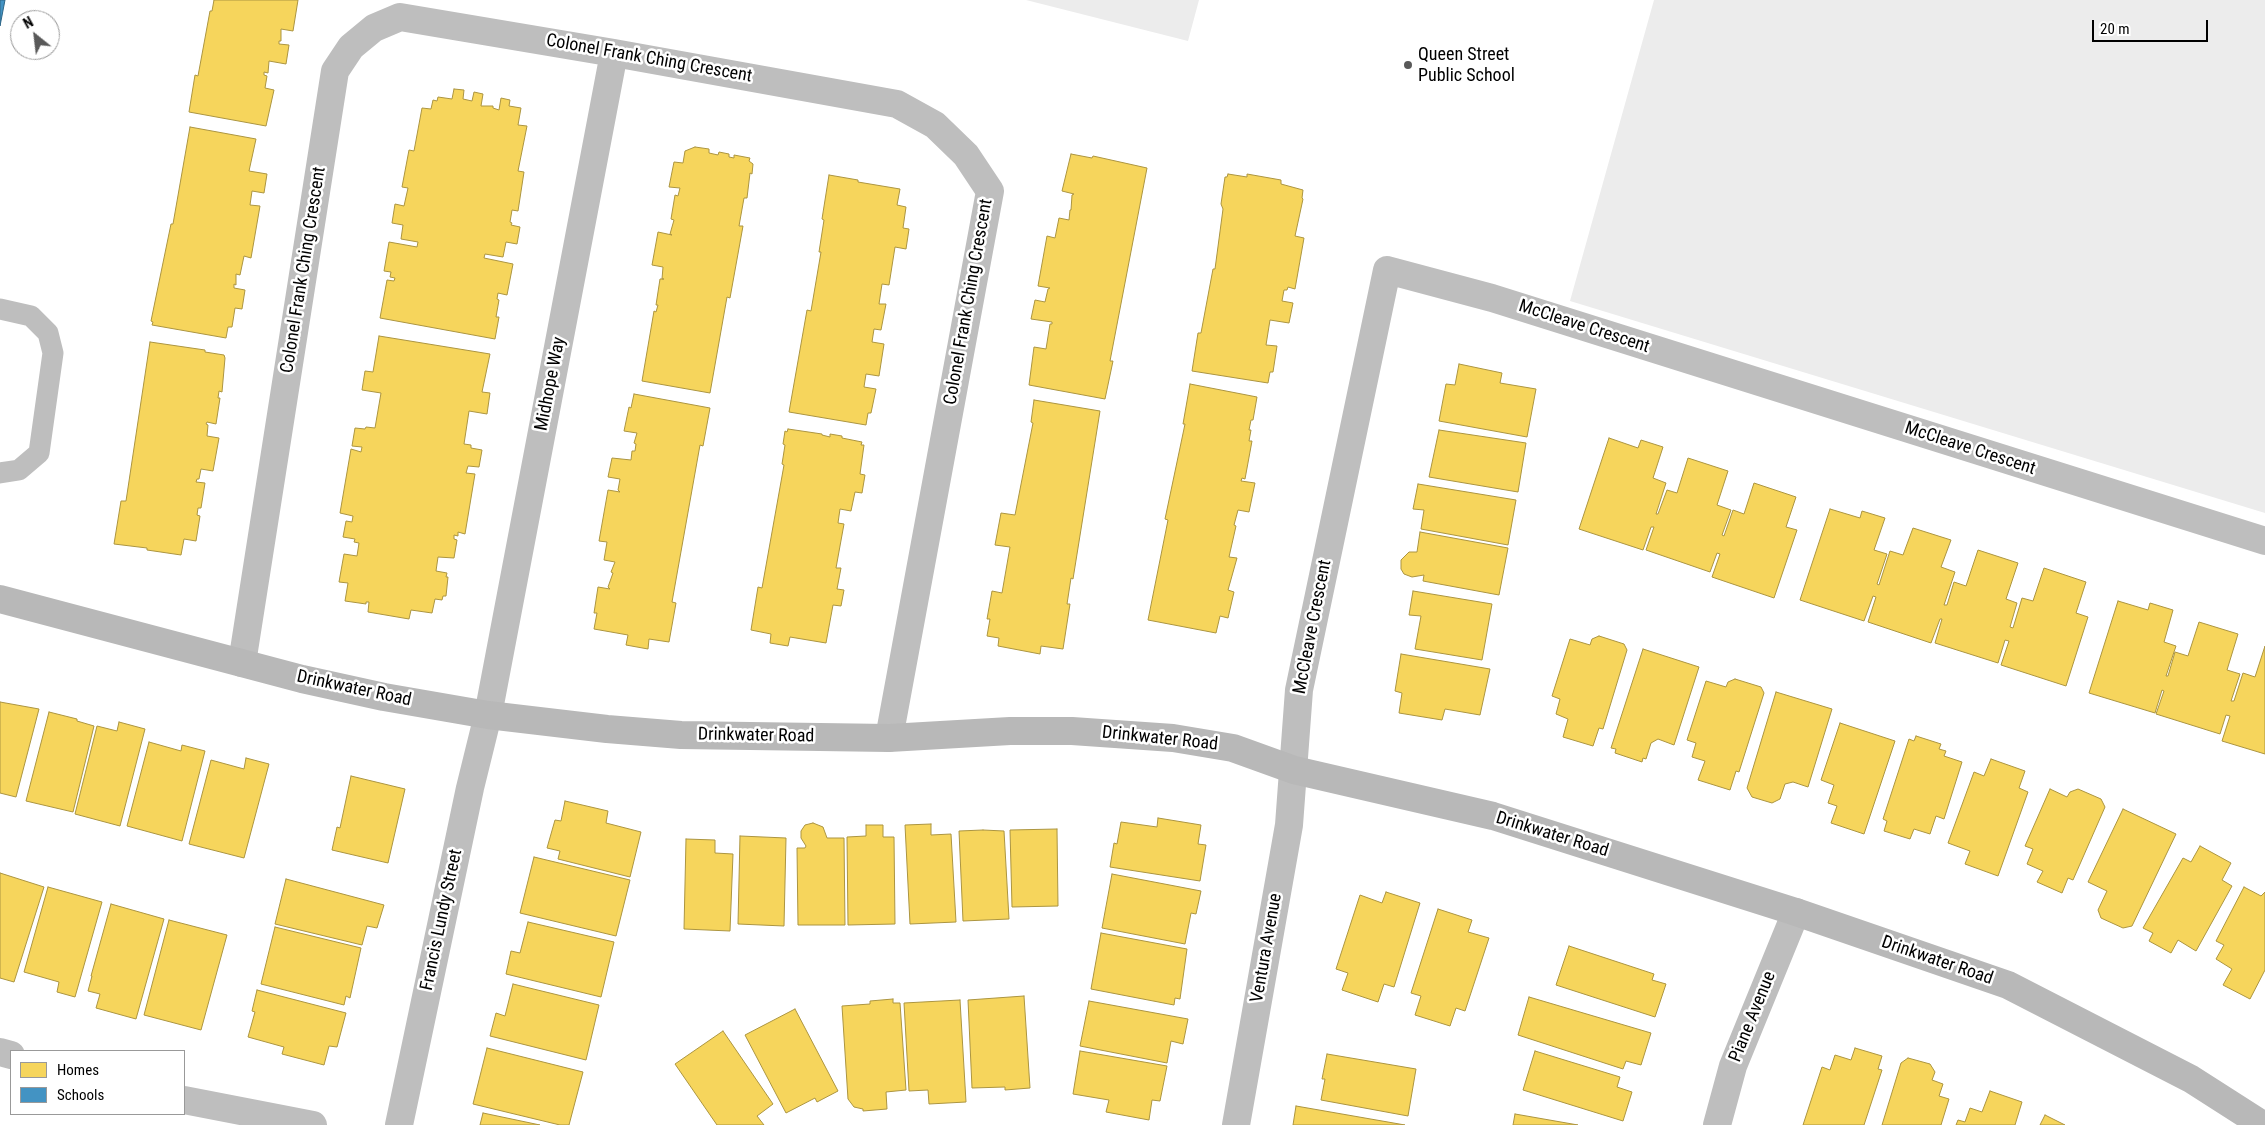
<!DOCTYPE html>
<style>
body{margin:0}
#map{position:relative;width:2265px;height:1125px;overflow:hidden;background:#fff;font-family:"Roboto Condensed",sans-serif}
canvas{display:block}
.legend{position:absolute;left:10px;top:1050px;width:175px;height:65px;box-sizing:border-box;background:#fff;border:1px solid #999;margin:0;padding:6px 9px;list-style:none;font-size:15px;color:#000}
.legend li{display:flex;align-items:center;gap:10px;height:25px}
.legend b{width:25px;border:1px solid #999}
.north{position:absolute;left:10px;top:10px;width:50px;height:50px;box-sizing:border-box;background:#fff;border:1px solid #999;border-radius:50%;rotate:331deg;font-size:14px;font-weight:700;line-height:20px;text-align:center;color:#000}
.north::after{content:'';display:block;margin:auto;width:18px;height:22px;background:#595959;clip-path:polygon(50% 0,100% 100%,50% 72%,0 100%)}
.scale{position:absolute;left:2092px;top:20px;width:116px;height:22px;box-sizing:border-box;border:2px solid #000;border-top:0;padding-left:6px;font-size:15px;line-height:18px;white-space:nowrap;color:#000;-webkit-text-stroke:4px #fff;paint-order:stroke}
</style>
<div id="map">
<canvas width="2265" height="1125"></canvas>
<ul class="legend">
<li><b style="height:14px;background:#f6d55c"></b>Homes</li>
<li><b style="height:14px;background:#4393c3"></b>Schools</li>
</ul>
<div class="north">N</div>
<div class="scale">20 m</div>
</div>
<script>
const c = document.querySelector('canvas').getContext('2d');
c.lineJoin = 'round';
function fillPath(path, color) { c.fillStyle = color; c.fill(path, 'evenodd'); }
const toPath = rows => new Path2D(rows.map(r => 'M' + r).join(''));
function strokePath(path, color, width, dash) { c.strokeStyle = color; c.lineWidth = width; c.lineCap = dash ? 'butt' : 'round'; c.setLineDash(dash || []); c.stroke(path); }
function drawText(font, color, halo, rows, align = 'center') {
  c.font = font + ' "Roboto Condensed",sans-serif'; c.lineWidth = 5; c.setLineDash([]); c.textBaseline = 'middle'; c.strokeStyle = halo; c.fillStyle = color; for (const [text, x, y, turn = 0] of rows) {
    c.save(); c.translate(x, y); c.rotate((+turn || 0) * Math.PI / 180); c.textAlign = isNaN(turn) ? turn : align; if (halo) c.strokeText(text, 0, 0); c.fillText(text, 0, 0); c.restore();
  }
}
const green = toPath([
 [1026,0,1199,0,1188,41],
 [1654,0,2265,0,2265,513,1570,301]
]);
const homes = toPath([
 [214,0,298,0,293,31,281,29,281,41,279,41,279,44,289,45,286,64,269,61,268,73,264,72,264,75,267,76,265,88,274,90,266,126,189,112,195,75,198,76,210,11,212,11,214,0],
 [454,89,464,90,463,99,472,101,474,92,483,94,481,106,493,106,493,108,499,110,501,98,510,100,509,106,521,108,518,125,527,126,518,171,524,172,518,211,512,210,510,222,512,223,511,225,520,227,517,244,506,242,503,257,485,254,484,258,513,264,507,295,498,293,497,299,499,300,496,317,499,317,495,339,380,318,387,280,394,281,395,278,390,277,391,272,384,271,389,242,417,247,418,242,401,239,403,225,392,223,395,204,404,206,408,188,402,187,409,150,414,151,422,108,431,109,433,100,437,101,438,97,452,99,454,89],
 [190,127,256,139,249,171,267,174,264,193,252,191,250,205,260,206,251,258,244,256,240,275,236,274,236,285,234,284,234,288,245,290,242,309,235,308,232,327,228,327,226,338,152,325,153,322,151,321,171,224,173,224,190,127],
 [695,147,709,149,709,153,718,155,719,152,729,154,729,157,734,158,734,155,750,158,749,161,753,164,752,174,750,173,747,198,744,198,739,226,743,226,730,298,727,297,710,393,642,381,654,311,656,312,658,305,656,305,660,279,664,279,662,279,663,267,652,265,658,232,672,235,670,234,674,220,671,219,675,195,678,196,680,188,669,187,674,162,683,163,685,151,695,147],
 [1071,154,1092,158,1093,156,1147,168,1110,361,1113,361,1105,399,1029,385,1034,347,1046,349,1050,324,1052,324,1052,322,1031,319,1035,300,1045,302,1048,289,1050,288,1038,286,1047,236,1055,238,1059,218,1069,220,1070,210,1071,210,1072,195,1074,194,1062,191,1071,154],
 [1228,174,1247,177,1247,174,1281,180,1281,184,1303,190,1302,198,1303,199,1295,236,1304,238,1295,289,1288,287,1287,290,1284,290,1282,301,1293,303,1289,323,1270,320,1266,345,1277,346,1273,372,1270,372,1268,383,1192,371,1198,333,1201,333,1213,269,1215,269,1223,209,1221,204,1225,177,1227,177,1228,174],
 [829,175,858,180,858,182,900,189,897,205,906,207,903,228,909,229,906,249,895,247,889,285,882,284,879,304,886,304,881,330,874,329,872,342,884,344,879,376,866,374,864,387,876,389,871,413,868,413,866,425,789,412,807,310,811,311,821,252,819,252,824,220,822,219,829,175],
 [379,336,490,354,482,392,490,393,487,414,469,411,464,444,471,445,471,448,482,450,479,467,468,466,466,473,475,474,465,534,458,532,458,536,454,535,454,539,457,540,454,558,438,557,436,571,447,573,446,577,448,577,446,596,443,596,442,600,435,599,432,613,411,610,409,619,368,612,369,602,366,602,366,604,345,601,348,583,339,582,344,554,357,556,359,543,354,542,355,539,343,537,346,521,352,522,353,516,340,513,351,449,361,452,362,447,352,446,355,428,365,429,366,427,375,428,381,393,362,390,365,371,373,372,379,336],
 [150,342,205,350,205,352,224,355,225,358,222,392,219,391,218,398,220,398,216,424,207,422,206,424,208,425,207,436,219,438,213,471,201,469,199,479,197,479,196,482,205,483,201,508,198,508,197,515,200,516,196,541,184,539,181,555,147,550,147,548,114,544,121,501,126,501,150,342],
 [1459,364,1502,373,1500,383,1536,389,1527,437,1439,421,1446,384,1455,385,1459,364],
 [1190,384,1257,397,1253,420,1251,420,1249,430,1251,430,1249,441,1252,441,1245,479,1242,478,1241,481,1255,483,1249,512,1238,510,1234,525,1236,526,1229,557,1237,558,1228,590,1234,592,1228,618,1220,616,1216,633,1148,620,1168,520,1165,519,1185,424,1183,424,1190,384],
 [634,394,710,408,703,446,700,445,672,602,676,603,669,642,649,639,648,649,626,645,628,635,594,629,597,613,594,613,598,587,610,589,608,587,613,573,611,572,615,562,604,560,607,542,599,541,608,490,620,492,618,490,620,479,608,477,612,458,631,460,632,451,635,451,636,444,634,443,637,433,624,431,629,407,631,408,634,394],
 [1034,400,1100,411,1073,579,1071,578,1067,604,1070,604,1063,649,1041,646,1040,654,998,646,999,638,987,636,990,619,987,619,992,591,1002,593,1010,547,995,545,1001,513,1015,515,1033,423,1031,422,1034,400],
 [788,429,822,434,822,435,830,437,830,434,842,436,842,438,862,442,861,445,864,445,860,474,865,475,862,493,855,492,851,511,840,509,838,523,844,524,836,568,841,568,837,589,844,590,841,606,833,605,826,643,790,637,788,646,770,643,771,634,751,630,758,587,762,588,784,465,782,464,785,445,783,444,785,431,787,432,788,429],
 [1439,430,1526,443,1518,492,1429,477,1439,430],
 [1609,438,1638,448,1641,440,1663,447,1653,478,1666,483,1656,514,1658,514,1667,490,1677,493,1688,458,1728,471,1717,505,1731,510,1722,535,1724,536,1733,510,1744,514,1754,483,1796,497,1786,527,1797,530,1774,598,1712,577,1720,554,1717,553,1710,572,1646,550,1654,527,1651,527,1643,550,1579,529,1609,438],
 [1418,484,1516,500,1508,545,1421,529,1424,510,1413,509,1418,484],
 [1830,509,1860,518,1862,511,1885,518,1874,550,1887,554,1877,584,1879,585,1890,551,1903,555,1913,528,1951,540,1941,567,1955,572,1944,605,1947,605,1954,582,1966,586,1978,550,2018,563,2006,599,2017,603,2010,627,2013,628,2022,598,2033,601,2044,568,2086,582,2076,613,2088,617,2066,686,2001,665,2009,641,2005,640,1998,663,1935,643,1942,619,1940,619,1931,643,1868,622,1876,597,1873,596,1864,621,1800,600,1830,509],
 [1420,532,1508,548,1499,595,1423,581,1424,575,1412,577,1404,574,1401,569,1401,560,1409,552,1417,552,1420,532],
 [1413,591,1492,604,1482,660,1415,649,1421,616,1409,615,1413,591],
 [2118,601,2148,610,2150,603,2173,610,2164,642,2176,646,2166,676,2168,676,2175,652,2188,656,2199,622,2238,634,2227,670,2240,674,2231,701,2234,701,2243,673,2255,677,2265,646,2265,754,2222,741,2230,716,2226,715,2220,734,2156,714,2164,691,2162,690,2155,713,2089,693,2118,601],
 [1599,636,1624,644,1627,650,1603,729,1599,728,1593,746,1563,737,1568,719,1556,714,1560,699,1552,696,1570,639,1590,645,1592,639,1599,636],
 [1643,649,1699,667,1674,745,1658,739,1651,743,1646,759,1643,758,1642,762,1615,753,1616,749,1611,748,1643,649],
 [1401,654,1490,669,1480,715,1445,709,1442,720,1399,713,1402,693,1395,691,1401,654],
 [1735,679,1761,687,1764,693,1739,772,1736,771,1730,790,1698,780,1705,761,1692,757,1696,743,1687,740,1706,681,1726,687,1728,682,1735,679],
 [1776,692,1832,709,1808,787,1793,782,1785,784,1780,799,1772,803,1752,797,1747,788,1776,692],
 [0,702,39,709,16,797,0,793,0,702],
 [49,712,77,719,77,721,94,726,73,812,26,801,49,712],
 [119,722,145,729,120,826,75,814,97,726,117,731,119,722],
 [1840,723,1895,741,1864,834,1831,823,1837,806,1828,803,1834,785,1821,780,1840,723],
 [1916,736,1941,744,1939,749,1946,751,1944,756,1962,762,1944,819,1936,816,1930,834,1914,829,1910,839,1884,831,1887,821,1883,819,1909,739,1914,741,1916,736],
 [149,742,181,751,182,745,205,751,182,841,127,826,149,742],
 [246,758,269,764,244,858,189,844,211,760,244,769,246,758],
 [1991,759,2025,771,2019,788,2028,792,1998,876,1965,864,1970,851,1948,843,1974,772,1984,776,1991,759],
 [351,776,405,789,388,863,332,850,337,827,340,828,351,776],
 [2050,789,2067,797,2070,792,2078,789,2101,799,2105,807,2073,880,2068,878,2062,893,2037,882,2043,871,2027,864,2033,849,2025,846,2050,789],
 [565,801,608,811,606,823,641,832,630,877,558,859,560,851,547,848,555,820,561,821,565,801],
 [2123,809,2176,834,2132,926,2123,928,2101,918,2098,910,2107,891,2088,882,2123,809],
 [1158,818,1201,825,1198,844,1206,845,1200,881,1110,867,1114,843,1117,844,1121,822,1157,827,1158,818],
 [813,823,823,827,827,838,844,838,845,925,798,925,797,848,805,848,806,846,801,838,801,831,805,825,813,823],
 [931,824,931,835,951,834,956,922,910,924,905,825,931,824],
 [866,825,883,825,883,837,894,837,895,924,848,925,847,837,866,836,866,825],
 [1057,829,1058,906,1012,907,1010,830,1057,829],
 [983,830,1004,831,1009,919,963,921,959,831,983,830],
 [740,836,786,838,784,926,738,924,740,836],
 [686,839,715,840,715,853,733,854,730,931,684,929,686,839],
 [2200,846,2231,863,2222,880,2232,886,2196,951,2178,940,2171,953,2149,941,2153,933,2143,928,2183,858,2191,862,2200,846],
 [534,857,630,880,616,936,520,913,534,857],
 [0,873,44,887,14,982,0,978,0,873],
 [1112,874,1201,891,1196,914,1191,913,1185,944,1102,928,1112,874],
 [286,879,384,905,377,928,367,926,362,945,275,924,286,879],
 [48,887,102,902,75,997,57,992,59,982,24,972,48,887],
 [2244,887,2261,896,2265,892,2265,970,2250,999,2223,985,2232,969,2216,959,2224,945,2216,941,2244,887],
 [1386,892,1420,903,1394,987,1384,984,1378,1002,1342,990,1348,973,1336,969,1360,895,1382,903,1386,892],
 [111,904,164,919,136,1019,96,1008,100,994,88,991,92,976,91,976,111,904],
 [1438,909,1472,920,1468,932,1489,938,1465,1011,1456,1008,1450,1026,1415,1015,1421,996,1411,993,1438,909],
 [169,920,227,935,201,1030,144,1015,169,920],
 [528,922,614,942,601,997,506,974,511,951,520,953,528,922],
 [275,927,361,948,350,998,346,996,344,1005,261,984,275,927],
 [1101,933,1187,949,1180,999,1175,998,1174,1005,1091,989,1101,933],
 [1569,946,1654,974,1652,980,1666,984,1655,1017,1556,985,1569,946],
 [513,984,599,1005,586,1060,490,1036,496,1013,505,1016,513,984],
 [257,990,346,1013,337,1047,329,1046,324,1065,282,1054,284,1047,248,1037,255,1012,252,1011,257,990],
 [1024,996,1030,1088,1005,1090,1005,1087,972,1088,968,1000,1024,996],
 [1529,997,1651,1033,1641,1065,1626,1061,1623,1069,1518,1035,1529,997],
 [893,999,893,1003,900,1003,906,1090,886,1092,887,1109,863,1111,863,1109,854,1107,848,1099,842,1006,870,1004,870,1001,893,999],
 [960,1000,966,1102,929,1104,928,1090,909,1091,904,1003,960,1000],
 [1089,1001,1188,1019,1183,1044,1171,1041,1167,1063,1080,1046,1089,1001],
 [795,1009,838,1091,817,1102,815,1098,786,1113,745,1035,795,1009],
 [723,1031,773,1104,757,1116,764,1125,717,1125,675,1064,723,1031],
 [487,1048,583,1072,569,1125,560,1125,473,1104,487,1048],
 [1855,1048,1882,1056,1878,1069,1882,1070,1864,1125,1803,1125,1822,1067,1830,1070,1835,1055,1851,1060,1855,1048],
 [1080,1051,1167,1066,1160,1101,1152,1100,1149,1120,1106,1112,1109,1100,1073,1094,1080,1051],
 [1535,1051,1620,1077,1617,1087,1632,1092,1623,1121,1523,1090,1535,1051],
 [1327,1054,1416,1069,1408,1116,1321,1100,1325,1079,1322,1079,1327,1054],
 [1908,1058,1930,1064,1935,1072,1932,1080,1943,1084,1939,1096,1949,1099,1941,1125,1882,1125,1901,1063,1908,1058],
 [1990,1091,2022,1102,2015,1125,1956,1125,1958,1120,1965,1122,1970,1108,1982,1112,1990,1091],
 [1296,1106,1405,1125,1293,1125,1296,1106],
 [483,1113,540,1125,480,1125,483,1113],
 [1515,1114,1578,1125,1513,1125,1515,1114],
 [2045,1115,2065,1125,2040,1125,2045,1115]
]);
const schools = toPath([
 [0,0,5,0,0,26,0,0]
]);
const lane = toPath([
 [0,309,31,316,48,333,53,353,39,453,19,470,0,473]
]);
const street = toPath([
 [242,663,335,71,351,47,374,28,400,17,614,53,897,104,935,125,966,155,990,191,889,738],
 [0,1052,11,1055],
 [184,1100,313,1125],
 [399,1125,470,788,488,715,614,53],
 [1236,1125,1289,825,1299,690,1387,270,1492,298,2265,541],
 [1717,1125,1733,1066,1796,912]
]);
const secondary = toPath([
 [0,599,302,679,384,697,488,715,607,729,681,735,889,738,1010,731,1072,731,1173,738,1233,748,1294,770,1493,816,1796,912,2008,985,2191,1079,2263,1125]
]);
const markers = [
 [1408,65,5,"#595959"]
];
const poiNames = [
 ["Queen Street",1418,55],
 ["Public School",1418,76]
];
const streetNames = [
 ["Colonel Frank Ching Crescent",649,59,10],
 ["Colonel Frank Ching Crescent",304,270,-81],
 ["Colonel Frank Ching Crescent",969,302,-80],
 ["McCleave Crescent",1584,327,18],
 ["Midhope Way",551,384,-79],
 ["McCleave Crescent",1970,449,18],
 ["McCleave Crescent",1313,627,-79],
 ["Drinkwater Road",354,689,12],
 ["Drinkwater Road",756,736,1],
 ["Drinkwater Road",1160,739,6],
 ["Drinkwater Road",1552,835,17],
 ["Francis Lundy Street",442,920,-78],
 ["Ventura Avenue",1267,948,-80],
 ["Drinkwater Road",1937,961,19],
 ["Piane Avenue",1753,1017,-68]
];
fillPath(green, '#ececec');
fillPath(homes, '#f6d55c');
strokePath(homes, '#ac9540', 1);
fillPath(schools, '#4393c3');
strokePath(schools, '#2f6788', 1);
strokePath(lane, '#bebebe', 21);
strokePath(street, '#bebebe', 28);
strokePath(secondary, '#b8b8b8', 28);
for (const [x, y, r, color] of markers) { const dot = new Path2D(); dot.arc(x, y, r, 0, 2 * Math.PI); c.fillStyle = color; c.fill(dot); strokePath(dot, '#fff', 2); }
drawText('18px', '#000', '#fff', poiNames, 'left');
drawText('18px', '#000', '#fff', streetNames);
</script>
